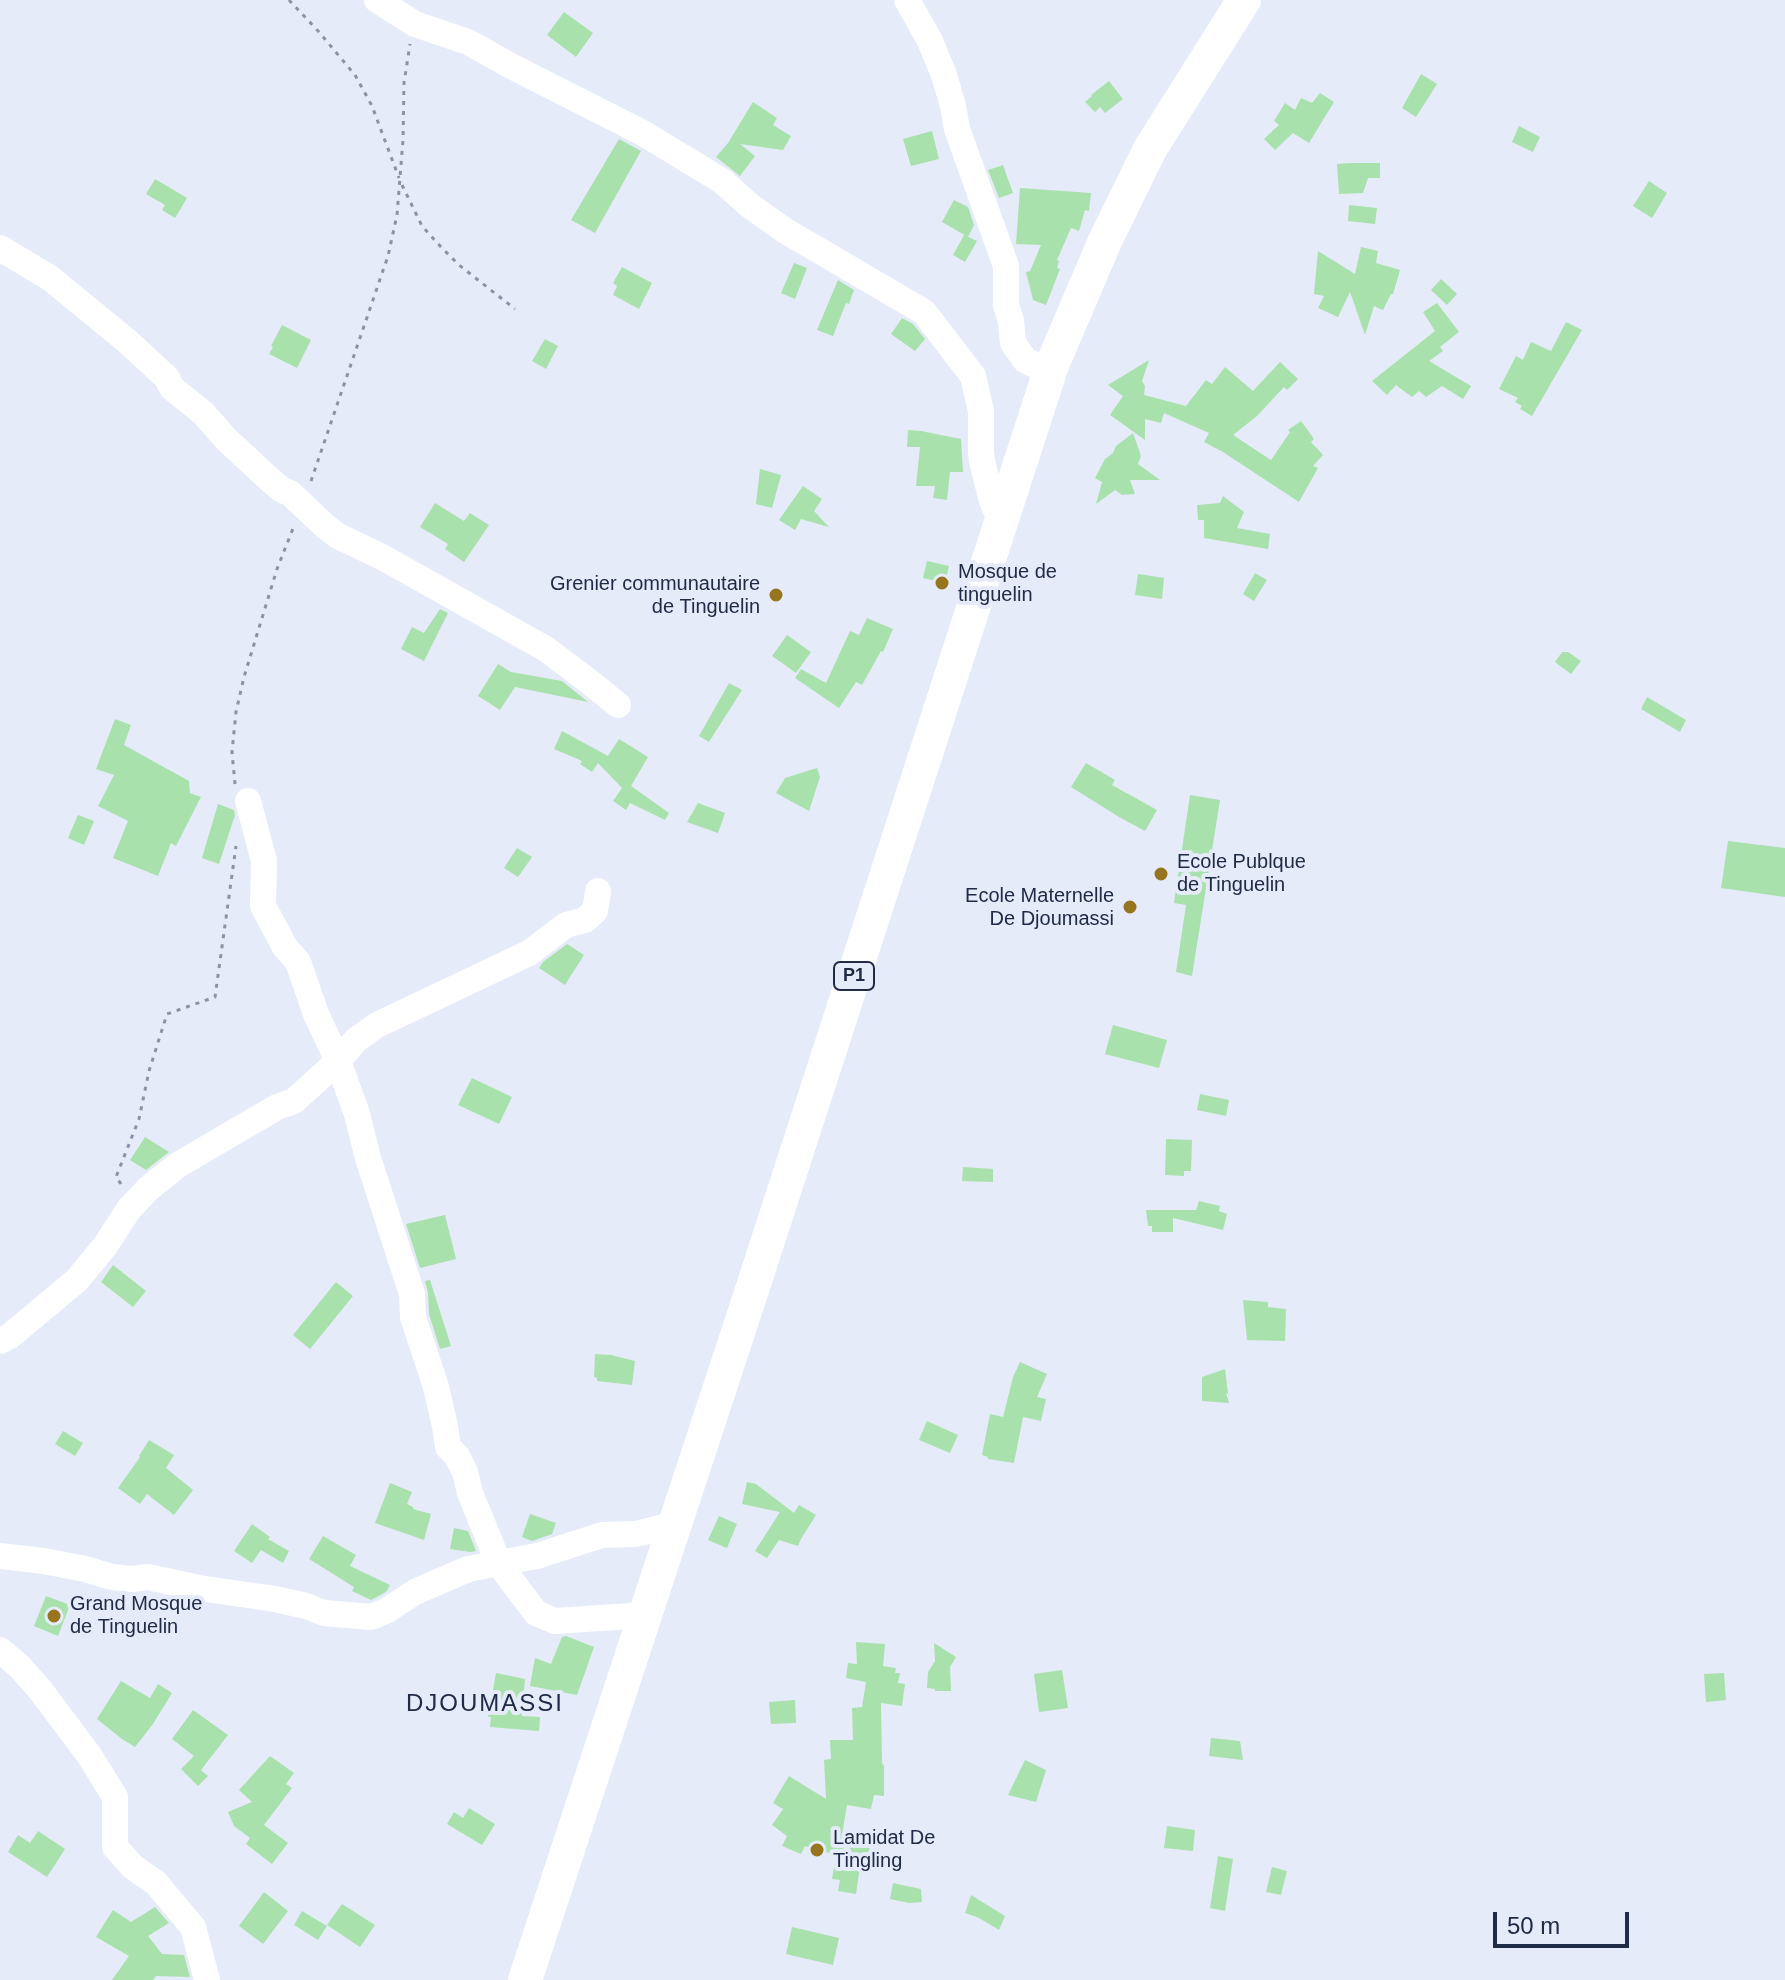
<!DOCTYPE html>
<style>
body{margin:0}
#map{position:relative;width:1785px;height:1980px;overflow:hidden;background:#e5ebf9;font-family:Arial,sans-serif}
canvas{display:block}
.scale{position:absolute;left:1493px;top:1912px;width:136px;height:36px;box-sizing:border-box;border:4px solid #202b46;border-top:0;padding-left:10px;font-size:24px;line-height:28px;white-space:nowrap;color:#202b46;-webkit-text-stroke:6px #e5ebf9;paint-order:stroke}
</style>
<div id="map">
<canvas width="1785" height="1980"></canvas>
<div class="scale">50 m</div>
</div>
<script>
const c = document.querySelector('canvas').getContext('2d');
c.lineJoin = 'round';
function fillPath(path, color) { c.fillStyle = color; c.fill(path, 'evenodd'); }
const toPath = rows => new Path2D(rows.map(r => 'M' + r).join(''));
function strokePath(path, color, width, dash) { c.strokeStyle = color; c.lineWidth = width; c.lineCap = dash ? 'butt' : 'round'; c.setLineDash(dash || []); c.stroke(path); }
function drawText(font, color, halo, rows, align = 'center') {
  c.font = font + ' Arial,sans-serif'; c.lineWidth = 8; c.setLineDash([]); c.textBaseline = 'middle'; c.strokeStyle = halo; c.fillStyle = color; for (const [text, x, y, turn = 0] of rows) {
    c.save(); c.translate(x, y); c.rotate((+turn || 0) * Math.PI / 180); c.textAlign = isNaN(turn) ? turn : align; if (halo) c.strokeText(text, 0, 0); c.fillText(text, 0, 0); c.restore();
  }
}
const building = toPath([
 [564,12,593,33,576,57,547,35],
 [1421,74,1437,84,1416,117,1402,108],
 [1109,81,1123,99,1105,113,1100,107,1095,112,1085,102,1092,96,1091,95],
 [1320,93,1334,102,1309,143,1293,133,1275,150,1264,139,1279,125,1274,121,1285,103,1295,110,1301,98,1312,103],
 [753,102,777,118,773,125,791,136,783,150,740,144,755,156,740,176,716,157,728,143],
 [1519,126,1540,137,1533,152,1512,142],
 [932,131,939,159,911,166,903,139],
 [619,139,641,151,595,233,571,220],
 [1350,163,1380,163,1380,178,1368,178,1363,193,1339,194,1337,164],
 [1003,165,1013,193,999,198,988,170],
 [155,179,187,198,175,218,162,210,165,205,146,194],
 [1649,181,1667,193,1652,218,1633,206],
 [1020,188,1091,193,1089,211,1085,210,1079,231,1071,228,1057,260,1059,261,1057,268,1060,269,1046,305,1033,300,1026,272,1030,271,1041,245,1016,244],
 [954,200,968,207,974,225,968,237,942,222],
 [1349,205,1377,208,1375,224,1348,221],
 [964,235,977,241,965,262,953,255],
 [1361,247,1378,251,1376,263,1400,270,1393,294,1391,294,1383,310,1374,306,1365,335,1350,292,1338,317,1318,308,1324,296,1314,294,1318,251,1355,274],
 [794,263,807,268,795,299,781,293],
 [622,267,652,283,639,309,613,295,617,286,613,283],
 [1441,279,1457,294,1447,305,1431,290],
 [838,280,854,290,849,304,846,303,833,336,817,330],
 [1437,303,1459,332,1440,347,1443,351,1429,361,1471,386,1463,399,1442,386,1426,397,1419,391,1412,397,1396,385,1387,395,1372,381,1435,331,1423,312],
 [902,318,913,324,925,339,915,351,891,334],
 [1566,322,1582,330,1532,416,1520,409,1522,406,1515,402,1518,398,1499,389,1516,356,1523,360,1531,342,1551,351],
 [282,325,311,340,297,368,269,354,273,347,271,346],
 [545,339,558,346,546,369,532,361],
 [1149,360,1142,381,1145,386,1144,395,1186,406,1206,380,1212,384,1225,367,1253,391,1280,362,1298,379,1287,390,1284,387,1257,416,1233,435,1271,460,1290,432,1288,430,1301,421,1314,439,1311,442,1323,455,1313,466,1318,468,1299,502,1223,452,1204,442,1209,433,1164,413,1161,423,1145,419,1145,440,1110,415,1123,396,1108,385],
 [908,430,921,431,961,439,963,472,950,472,947,500,933,498,935,486,916,486,920,447,907,447],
 [1133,433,1141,456,1138,464,1160,480,1130,480,1135,494,1122,495,1115,490,1096,504,1102,482,1095,478,1105,459,1113,453,1116,446],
 [760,469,781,475,772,508,756,504],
 [803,486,822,499,814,511,829,527,801,519,795,530,779,520],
 [1223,496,1244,512,1237,528,1270,534,1268,549,1204,538,1204,520,1198,520,1197,505,1220,503],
 [435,503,464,521,470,513,489,525,464,562,445,549,448,544,420,527],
 [927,561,949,566,945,583,923,578],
 [1255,573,1267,580,1254,601,1243,594],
 [1138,574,1164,578,1162,599,1135,595],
 [440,609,448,613,424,661,401,649,412,627,424,633],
 [867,618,893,629,883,652,881,651,862,685,856,682,839,708,795,678,801,669,826,683,850,631,859,635],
 [787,635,811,652,796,673,772,656],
 [1562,652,1568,652,1581,661,1571,674,1555,662],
 [498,664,511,672,562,681,588,702,515,687,500,710,478,696],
 [729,683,742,690,709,742,699,736],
 [1647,697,1686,720,1680,732,1641,709],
 [115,719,131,725,124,745,189,781,190,793,201,797,176,846,171,843,158,876,113,858,128,821,98,806,114,775,96,769],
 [562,731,608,756,619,739,648,757,631,786,669,813,665,820,630,803,626,810,613,801,622,788,598,763,592,772,580,764,582,761,554,749],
 [1086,763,1115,780,1112,785,1157,810,1145,831,1119,817,1071,787],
 [817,768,820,777,809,811,776,793,785,778],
 [1190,795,1220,800,1192,976,1176,972,1186,905,1174,903],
 [698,803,725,813,718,833,687,822],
 [218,804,234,810,235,815,219,864,202,858],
 [78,815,94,821,84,845,68,838],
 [1728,841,1785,848,1785,897,1721,888],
 [517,848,532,857,518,877,504,868],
 [567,944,584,955,565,985,539,968,543,962],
 [1113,1025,1167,1040,1159,1068,1105,1054],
 [472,1078,512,1097,499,1124,458,1105],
 [1200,1094,1229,1100,1226,1116,1197,1110],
 [145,1137,169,1152,146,1170,130,1160],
 [1166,1139,1192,1140,1191,1171,1184,1171,1184,1176,1165,1175],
 [963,1167,993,1169,993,1182,962,1181],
 [1199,1201,1220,1206,1219,1211,1227,1214,1223,1230,1173,1218,1173,1232,1152,1232,1152,1226,1148,1226,1146,1210,1196,1210],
 [445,1215,456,1259,420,1268,406,1224],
 [113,1265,146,1291,133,1307,101,1282],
 [430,1280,451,1346,440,1349,429,1314,428,1293,425,1281],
 [336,1282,353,1296,310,1349,293,1335],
 [1243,1300,1268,1302,1268,1307,1286,1309,1285,1341,1247,1340],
 [595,1354,611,1355,635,1361,632,1385,597,1381,597,1378,594,1377],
 [1020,1362,1047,1374,1037,1397,1046,1399,1041,1421,1023,1417,1014,1463,988,1459,988,1457,982,1455,990,1414,1003,1417,1013,1377],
 [1225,1369,1228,1394,1226,1393,1229,1403,1202,1401,1202,1377],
 [927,1421,958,1435,950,1453,919,1440],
 [63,1431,83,1443,75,1456,55,1444],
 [149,1440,174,1455,166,1468,193,1490,174,1515,147,1494,140,1504,118,1488,140,1457,139,1456],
 [747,1482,756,1484,794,1513,799,1505,816,1515,801,1539,798,1546,779,1540,767,1558,755,1551,780,1512,742,1504],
 [390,1483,412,1492,407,1504,413,1507,413,1509,431,1514,424,1540,375,1523],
 [530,1514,556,1523,552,1534,532,1541,522,1537],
 [719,1516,737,1524,727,1548,708,1540],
 [252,1524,270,1537,268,1539,289,1551,283,1563,261,1550,252,1563,234,1551],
 [454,1528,468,1531,476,1551,470,1552,450,1549],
 [323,1536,356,1555,350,1566,390,1585,386,1592,371,1600,352,1591,354,1587,309,1559],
 [46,1596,70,1605,58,1636,34,1626],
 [566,1636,594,1647,577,1695,530,1686,535,1658,551,1664,562,1637],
 [856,1642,885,1644,883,1666,896,1668,895,1673,900,1673,898,1683,905,1684,902,1706,881,1703,882,1763,884,1766,884,1796,874,1795,871,1809,847,1805,842,1835,860,1840,872,1840,867,1860,861,1859,856,1894,838,1891,840,1880,832,1879,836,1855,805,1846,801,1854,782,1846,787,1836,772,1825,783,1809,773,1803,789,1776,826,1799,824,1760,831,1759,830,1740,853,1740,852,1708,862,1707,866,1682,846,1678,848,1663,857,1664],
 [934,1643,956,1657,950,1667,951,1691,935,1691,935,1689,927,1688,928,1672,935,1661],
 [1062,1670,1068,1708,1039,1712,1034,1674],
 [496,1673,525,1679,522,1716,540,1717,539,1731,490,1727,491,1717,488,1717],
 [1724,1673,1726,1700,1706,1702,1704,1674],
 [121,1681,150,1698,158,1684,172,1693,153,1724,135,1747,122,1739,97,1719],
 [795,1700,796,1723,771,1724,769,1702],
 [193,1710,228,1735,201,1770,208,1776,198,1786,181,1769,194,1756,172,1739],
 [1211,1738,1240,1741,1243,1760,1209,1756],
 [270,1756,294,1773,286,1784,292,1788,264,1825,288,1843,272,1864,246,1844,250,1838,234,1826,228,1812,252,1802,239,1790],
 [1025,1760,1046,1770,1036,1802,1008,1795],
 [469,1808,495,1824,482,1845,447,1824,454,1812,463,1818],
 [1167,1826,1195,1830,1193,1851,1164,1848],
 [38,1831,65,1849,47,1877,8,1852,18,1835,30,1843],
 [1218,1856,1233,1859,1225,1911,1210,1908],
 [1272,1867,1287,1871,1281,1895,1266,1892],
 [893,1883,921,1889,922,1902,909,1903,890,1899],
 [264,1892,288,1911,263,1944,239,1926],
 [971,1895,1005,1916,999,1930,979,1918,965,1913],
 [342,1904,375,1925,360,1947,327,1925],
 [155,1907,169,1923,148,1936,162,1954,184,1955,190,1977,156,1976,153,1980,112,1980,129,1956,96,1937,113,1910,131,1922],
 [302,1911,327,1926,318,1940,294,1925],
 [792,1927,839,1938,833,1965,786,1954]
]);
const path = toPath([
 [289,0,319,32,355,75,372,106,399,178],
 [402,185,422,226,441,247,459,265,515,309],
 [311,481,388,256,397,215,403,140,404,83,410,44],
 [235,784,232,752,236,712,244,677,277,569,294,526],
 [121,1184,116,1177,139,1119,149,1071,167,1014,215,997,236,846]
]);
const minor = toPath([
 [377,0,415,24,468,42,511,66,643,133,722,181,749,205,784,230,924,312,973,376,981,411,981,451,982,461,992,501,1001,522],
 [907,0,930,41,944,75,953,106,957,129,1006,266,1006,305,1011,321,1013,343,1025,360,1049,372],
 [0,248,50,278,127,341,167,378,172,388,203,413,226,439,269,479,282,490,290,493,326,527,338,536,382,557,546,649,591,683,618,705],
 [248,801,264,861,263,906,285,947,298,962,316,1014,338,1061,357,1114,368,1158,412,1294,413,1317,436,1387,445,1426,448,1447,457,1456,465,1472,470,1493,499,1564,536,1613,555,1621,645,1615],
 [0,1341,10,1336,77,1280,105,1246,129,1209,149,1188,178,1165,277,1107,294,1101,338,1061,356,1040,377,1025,529,953,566,925,585,920,595,911,598,891],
 [0,1556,44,1561,85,1569,112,1577,131,1579,148,1577,199,1588,275,1599,306,1606,324,1613,371,1617,386,1611,415,1592,468,1569,537,1556,602,1535,636,1534,675,1524],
 [0,1650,20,1667,41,1691,89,1755,115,1797,115,1847,133,1867,156,1883,193,1927,207,1980]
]);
const major = toPath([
 [525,1980,750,1296,1052,365,1105,241,1150,149,1244,0]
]);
const markers = [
 [942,583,8,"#97751e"],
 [776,595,8,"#97751e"],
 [1161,874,8,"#97751e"],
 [1130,907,8,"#97751e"],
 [54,1616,8,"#97751e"],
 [817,1850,8,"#97751e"]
];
const shields = [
 [854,976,40]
];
const shieldNames = [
 ["P1",854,976]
];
const poiNames = [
 ["Mosque de",958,572],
 ["tinguelin",958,595],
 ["Grenier communautaire",760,584,"right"],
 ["de Tinguelin",760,607,"right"],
 ["Ecole Publque",1177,862],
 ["de Tinguelin",1177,885],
 ["Ecole Maternelle",1114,896,"right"],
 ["De Djoumassi",1114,919,"right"],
 ["Grand Mosque",70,1604],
 ["de Tinguelin",70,1627],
 ["Lamidat De",833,1838],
 ["Tingling",833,1861]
];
const quarterNames = [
 ["DJOUMASSI",485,1704]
];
fillPath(building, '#a9e1ac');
strokePath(path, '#8a92a6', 3, [4, 6]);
strokePath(minor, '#fff', 26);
strokePath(major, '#fff', 34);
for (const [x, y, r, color] of markers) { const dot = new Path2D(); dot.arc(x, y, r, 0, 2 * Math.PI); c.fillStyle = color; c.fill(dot); strokePath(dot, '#e5ebf9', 3); }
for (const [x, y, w] of shields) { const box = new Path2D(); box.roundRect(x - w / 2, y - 14, w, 28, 6); c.fillStyle = '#e5ebf9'; c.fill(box); strokePath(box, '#202b46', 2); }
drawText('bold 18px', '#202b46', null, shieldNames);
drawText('20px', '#202b46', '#e5ebf9', poiNames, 'left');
c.letterSpacing = '2px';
drawText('24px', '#202b46', '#e5ebf9', quarterNames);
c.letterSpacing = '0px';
</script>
